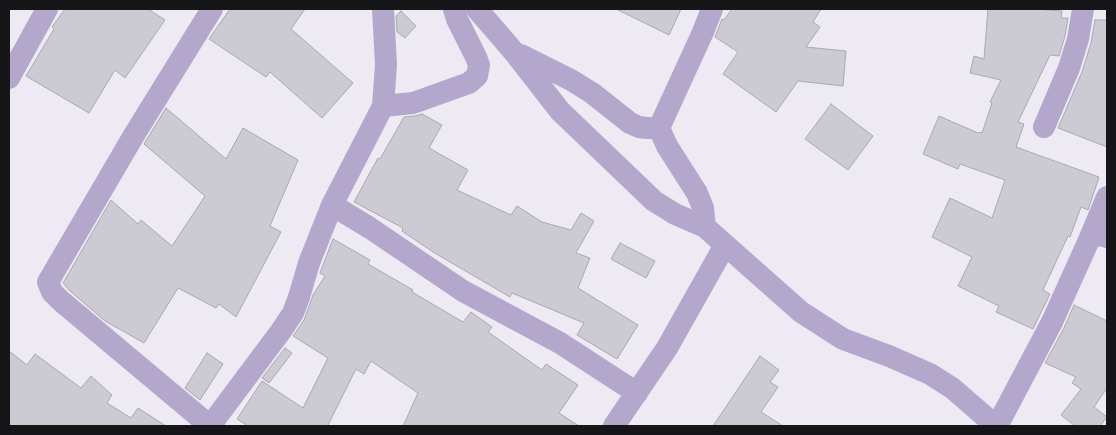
<!DOCTYPE html>
<style>
body{margin:0}
#map{position:relative;width:1116px;height:435px;overflow:hidden;background:#edeaf4;font-family:"Crimson Pro",serif}
canvas{display:block}
.frame{position:absolute;inset:0;border:10px solid #161518;pointer-events:none}
</style>
<div id="map">
<canvas width="1116" height="435"></canvas>
<div class="frame"></div>
</div>
<script>
const c = document.querySelector('canvas').getContext('2d');
c.lineJoin = 'round';
function fillPath(path, color) { c.fillStyle = color; c.fill(path, 'evenodd'); }
const toPath = rows => new Path2D(rows.map(r => 'M' + r).join(''));
function strokePath(path, color, width, dash) { c.strokeStyle = color; c.lineWidth = width; c.lineCap = dash ? 'butt' : 'round'; c.setLineDash(dash || []); c.stroke(path); }
const building = toPath([
 [65,9,148,9,165,20,125,78,115,70,89,113,26,76,54,29,52,27,65,9],
 [230,9,305,9,291,29,353,83,322,118,270,72,266,77,209,39,230,9],
 [616,9,681,9,669,35,616,9],
 [732,9,821,9,813,22,820,27,806,47,846,51,843,86,798,81,776,112,723,74,738,52,715,37,722,19,724,20,732,9],
 [988,9,1035,9,1062,11,1061,18,1068,18,1065,36,1059,56,1050,55,1018,122,1024,124,1016,147,1099,177,1088,210,1081,207,1070,237,1068,236,1043,290,1050,294,1033,329,996,312,999,306,958,286,972,257,932,237,950,198,992,218,1005,180,960,164,958,169,923,154,939,116,978,133,979,132,982,133,992,103,990,102,1001,80,970,73,974,56,984,59,988,9],
 [401,11,416,26,405,38,397,32,396,16,401,11],
 [1095,20,1107,20,1107,147,1058,128,1082,72,1091,43,1095,20],
 [831,104,873,136,848,170,805,139,831,104],
 [166,108,226,159,243,128,298,160,270,226,281,232,236,317,219,304,216,308,178,288,144,343,105,321,70,291,63,283,111,200,138,224,141,220,172,246,205,196,144,144,166,108],
 [422,114,442,125,429,148,468,170,457,190,511,215,517,206,542,222,571,230,581,213,594,221,576,253,590,258,578,288,638,325,617,359,577,335,584,323,512,293,510,297,433,252,402,231,403,228,354,202,378,158,380,159,404,117,415,116,422,114],
 [333,239,370,260,368,264,413,290,412,292,463,322,471,312,492,327,488,332,542,370,546,364,578,385,559,413,579,426,403,426,418,393,371,361,364,374,356,369,328,425,331,426,248,426,237,419,262,381,303,408,328,358,293,336,304,320,313,295,325,276,320,273,333,239],
 [620,243,655,261,646,278,611,259,620,243],
 [1074,305,1107,321,1107,388,1094,407,1107,417,1100,426,1075,426,1061,415,1081,389,1072,383,1076,377,1045,363,1064,328,1074,305],
 [285,348,292,353,269,383,262,378,285,348],
 [9,351,27,365,35,354,81,388,91,376,112,395,107,403,131,418,138,408,166,426,9,426,9,351],
 [207,353,223,364,200,400,185,388,207,353],
 [760,356,779,370,770,382,778,387,761,412,783,426,713,426,760,356]
]);
const minor = toPath([
 [212,9,134,135,48,282,52,292,61,301,210,426,281,331,293,313,299,297,309,263,332,205,383,106,386,65,383,9],
 [477,9,514,52,560,111,654,201,675,214,705,227,801,312,843,339,889,356,930,374,952,388,996,426],
 [521,55,571,80,592,93,630,123,639,127,647,128,659,128],
 [9,78,47,9],
 [383,106,413,103,469,83,477,76,479,65,476,57,457,19,454,9],
 [1044,127,1069,68,1078,39,1083,9],
 [332,205,370,228,463,291,560,343,637,393],
 [705,227,703,208,697,193,667,146,659,128,703,32,712,9],
 [1089,240,1107,197],
 [614,426,667,348,725,245],
 [997,426,1052,322,1089,240,1094,236,1101,235,1107,237]
]);
fillPath(building, '#cccad3');
strokePath(building, '#a9a7b0', 1);
strokePath(minor, '#b3a8cc', 22);
</script>
